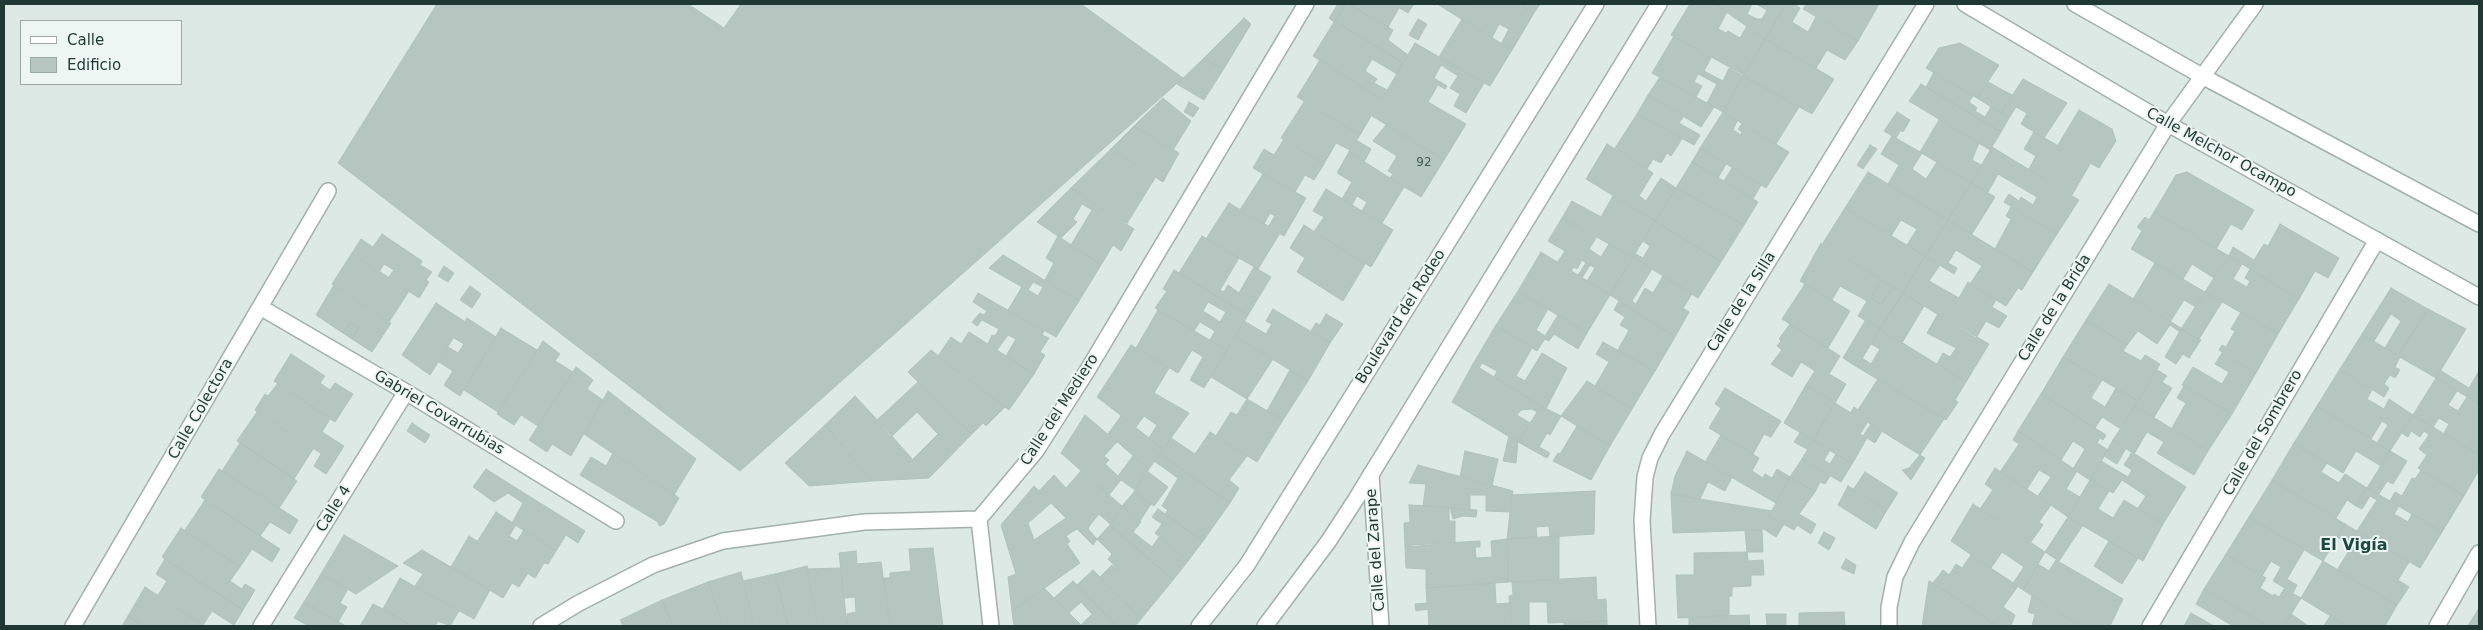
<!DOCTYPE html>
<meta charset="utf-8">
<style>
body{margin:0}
#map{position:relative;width:2483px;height:630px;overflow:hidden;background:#dde9e4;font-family:"DejaVu Sans",sans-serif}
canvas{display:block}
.frame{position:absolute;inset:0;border:5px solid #1f3833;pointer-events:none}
.legend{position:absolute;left:20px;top:20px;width:162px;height:65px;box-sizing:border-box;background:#edf6f2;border:1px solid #9baaa6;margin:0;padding:6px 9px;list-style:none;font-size:15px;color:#1f3833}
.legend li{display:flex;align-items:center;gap:10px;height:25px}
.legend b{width:25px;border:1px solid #9baaa6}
</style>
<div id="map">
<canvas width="2483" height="630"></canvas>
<div class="frame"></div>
<ul class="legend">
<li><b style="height:6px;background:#fff"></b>Calle</li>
<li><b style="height:14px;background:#b5c6c0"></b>Edificio</li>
</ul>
</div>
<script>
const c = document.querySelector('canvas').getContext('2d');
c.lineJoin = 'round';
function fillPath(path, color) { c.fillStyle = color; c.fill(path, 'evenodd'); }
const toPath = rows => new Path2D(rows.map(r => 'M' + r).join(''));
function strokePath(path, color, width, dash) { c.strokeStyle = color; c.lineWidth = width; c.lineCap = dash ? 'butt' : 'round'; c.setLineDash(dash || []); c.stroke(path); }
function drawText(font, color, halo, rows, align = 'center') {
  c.font = font + ' "DejaVu Sans",sans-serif'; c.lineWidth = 4; c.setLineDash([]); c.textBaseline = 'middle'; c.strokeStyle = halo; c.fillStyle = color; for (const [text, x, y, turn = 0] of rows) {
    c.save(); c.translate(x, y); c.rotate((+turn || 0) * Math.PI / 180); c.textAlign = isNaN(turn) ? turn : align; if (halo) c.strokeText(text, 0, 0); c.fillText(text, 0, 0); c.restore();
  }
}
const building = toPath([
 [437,4,688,4,724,28,741,4,1081,4,1183,78,740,471,338,163,437,4],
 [1338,4,1346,4,1335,21,1403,63,1397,74,1372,59,1365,71,1377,79,1374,83,1387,90,1381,99,1313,56,1334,22,1329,18,1338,4],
 [1346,4,1349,4,1393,30,1388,40,1408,55,1403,63,1335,21,1346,4],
 [1349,4,1393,4,1399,8,1388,27,1349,4],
 [1393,4,1414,4,1408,13,1393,4],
 [1519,4,1540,4,1534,13,1519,4],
 [1519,4,1534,13,1512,50,1501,44,1509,29,1499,24,1492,38,1439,5,1519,4],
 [1690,4,1715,4,1727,12,1718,29,1726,33,1728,31,1740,38,1747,26,1765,39,1744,75,1671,35,1690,4],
 [1715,4,1752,4,1747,14,1757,19,1762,19,1767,10,1756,4,1786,4,1765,39,1715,4],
 [1786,4,1794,4,1800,8,1792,22,1808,32,1816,17,1858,41,1845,60,1827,50,1816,68,1765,39,1786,4],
 [1806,4,1879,4,1858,41,1803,9,1806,4],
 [1244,18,1251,24,1223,70,1204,58,1244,18],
 [1418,19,1427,24,1418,40,1409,35,1418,19],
 [1462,19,1512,50,1490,86,1439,57,1462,19],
 [1674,36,1711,58,1704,71,1723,81,1729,68,1743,76,1723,112,1707,103,1717,84,1698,74,1694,82,1702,86,1696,97,1652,73,1674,36],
 [1765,39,1834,79,1812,114,1743,76,1765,39],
 [1415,43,1484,83,1466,113,1454,106,1460,94,1450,88,1458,76,1441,65,1434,78,1447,86,1445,89,1438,85,1428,102,1466,124,1444,160,1372,116,1415,43],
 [1960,43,1999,65,1977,98,1926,68,1939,48,1960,43],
 [1204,58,1223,70,1204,100,1177,84,1204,58],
 [1320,60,1381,99,1360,135,1297,97,1320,60],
 [1934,72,1973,96,1969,102,1977,108,1975,111,1985,117,1991,107,2009,118,2001,132,1926,87,1934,72],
 [1743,76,1799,107,1776,144,1723,112,1743,76],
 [1660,77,1714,107,1701,127,1648,95,1660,77],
 [2023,79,2067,103,2044,138,2021,124,2027,113,2016,107,2009,118,2001,113,2023,79],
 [1988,82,2012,95,2001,113,1977,98,1988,82],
 [1921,84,2001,132,1990,150,1909,101,1921,84],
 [1648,95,1684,116,1679,123,1700,135,1694,145,1637,114,1648,95],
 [1163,98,1191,121,1173,150,1134,126,1163,98],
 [1189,102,1199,108,1193,117,1184,112,1189,102],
 [1304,102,1360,135,1350,150,1336,143,1324,164,1281,138,1304,102],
 [2079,110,2112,129,2116,141,2099,168,2058,145,2079,110],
 [1723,112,1737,121,1733,130,1741,135,1742,132,1738,129,1742,124,1789,152,1766,188,1700,148,1723,112],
 [1897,112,1910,120,1903,132,1901,130,1896,138,1884,131,1897,112],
 [1637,114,1682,139,1671,156,1667,153,1661,163,1653,159,1647,169,1615,148,1637,114],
 [1939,120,1979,143,1972,160,1981,165,1971,183,1920,152,1939,120],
 [1386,125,1444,160,1421,197,1390,178,1393,174,1388,171,1397,156,1373,141,1386,125],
 [1134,126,1179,153,1163,182,1111,149,1134,126],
 [2034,132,2090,164,2072,195,2029,169,2036,156,2024,149,2034,132],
 [1892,136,1922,153,1912,169,1926,179,1937,162,1971,183,1948,220,1888,184,1899,165,1881,154,1892,136],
 [1284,139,1324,164,1314,180,1305,175,1295,192,1253,168,1264,149,1274,155,1284,139],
 [1356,140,1371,149,1364,162,1349,152,1356,140],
 [1607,144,1653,173,1639,196,1646,201,1661,178,1676,188,1655,221,1586,179,1607,144],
 [1870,145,1877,149,1863,169,1857,165,1870,145],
 [1992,147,2079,200,2057,234,2004,202,2009,194,2019,201,2021,197,2033,205,2037,197,1998,174,1988,192,1971,183,1992,147],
 [1700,148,1726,164,1718,178,1692,162,1700,148],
 [1111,149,1155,178,1126,225,1071,188,1111,149],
 [1349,152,1404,187,1382,223,1362,211,1367,202,1357,196,1352,205,1342,199,1352,182,1337,173,1349,152],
 [1692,162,1758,202,1744,225,1676,188,1692,162],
 [1732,168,1761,185,1753,199,1724,181,1732,168],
 [1868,172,1948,220,1925,256,1907,245,1917,229,1901,220,1891,236,1845,208,1868,172],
 [2187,172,2254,210,2242,230,2231,224,2216,249,2154,212,2176,175,2187,172],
 [1263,174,1306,198,1284,236,1268,227,1275,216,1270,213,1264,224,1240,210,1263,174],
 [1971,183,1995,197,1972,234,1948,220,1971,183],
 [1071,188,1134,229,1121,251,1113,245,1101,265,1071,245,1092,210,1082,204,1073,219,1077,222,1061,238,1037,222,1071,188],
 [1676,188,1744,225,1721,262,1655,221,1676,188],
 [1326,189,1393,230,1371,267,1314,232,1324,217,1313,211,1326,189],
 [1613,196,1655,221,1633,257,1562,218,1572,201,1601,217,1613,196],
 [1229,203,1280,233,1258,269,1206,239,1229,203],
 [2011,207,2057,234,2033,272,1995,249,2011,219,2006,216,2011,207],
 [1845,208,1925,256,1903,293,1823,243,1845,208],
 [2154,212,2229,256,2214,278,2192,264,2183,279,2131,249,2142,231,2137,227,2145,217,2149,220,2154,212],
 [1562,218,1596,238,1589,249,1601,257,1609,244,1633,257,1610,295,1587,281,1595,268,1590,265,1582,278,1578,275,1586,263,1582,260,1577,269,1574,267,1571,271,1557,263,1565,251,1548,241,1562,218],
 [1948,220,2033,272,2022,290,2018,288,2006,306,1970,284,1982,266,1956,250,1948,263,1957,268,1954,274,1925,256,1948,220],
 [1655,221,1721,262,1698,298,1633,257,1636,254,1643,258,1650,246,1643,241,1655,221],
 [2280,224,2339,258,2328,278,2315,271,2299,299,2229,256,2233,247,2254,260,2264,244,2268,246,2280,224],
 [1304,225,1365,264,1343,301,1297,272,1305,258,1290,248,1304,225],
 [382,234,422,261,420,265,432,272,426,280,429,282,419,298,388,278,394,270,384,264,379,272,352,253,361,239,373,247,382,234],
 [1058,236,1101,265,1079,301,1045,280,1054,263,1046,258,1058,236],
 [1202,236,1239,258,1220,290,1224,292,1228,285,1239,293,1254,267,1271,277,1248,315,1179,273,1202,236],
 [1821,243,1882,280,1871,297,1881,305,1893,287,1903,293,1880,329,1858,316,1867,301,1840,286,1832,300,1800,281,1821,243],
 [1541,252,1610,295,1587,333,1518,291,1541,252],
 [352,253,409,291,389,322,332,284,352,253],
 [1003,255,1079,301,1056,337,1008,310,1022,287,989,268,1003,255],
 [1033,282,1043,287,1038,296,1028,290,1033,282],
 [1925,256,1940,265,1929,281,1959,298,1968,282,1996,300,1992,307,2007,316,1999,328,1986,321,1976,338,1903,293,1925,256],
 [2228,256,2242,264,2233,279,2247,287,2250,281,2245,278,2250,269,2299,299,2278,334,2205,292,2228,256],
 [1633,257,1652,269,1632,301,1636,304,1645,288,1653,293,1663,276,1692,294,1683,308,1689,312,1675,337,1610,295,1633,257],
 [2155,263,2205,292,2196,307,2184,300,2170,322,2133,299,2155,263],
 [444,266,454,273,448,282,438,276,444,266],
 [1174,270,1248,315,1227,350,1210,340,1215,331,1200,322,1194,331,1155,308,1167,291,1163,289,1174,270],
 [1208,302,1226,312,1220,322,1203,311,1208,302],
 [1882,280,1893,287,1881,305,1871,297,1882,280],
 [1805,284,1850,311,1828,348,1782,319,1805,284],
 [2109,284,2181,328,2180,332,2170,325,2157,344,2138,331,2127,345,2086,320,2109,284],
 [334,285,391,323,372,352,352,339,359,328,350,323,343,333,316,315,334,285],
 [470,286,481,294,472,308,460,300,470,286],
 [2391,288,2428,309,2398,356,2385,348,2401,321,2391,314,2374,341,2362,334,2391,288],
 [1518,291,1548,309,1536,330,1545,336,1558,315,1587,333,1578,349,1554,334,1549,341,1545,339,1537,351,1496,325,1518,291],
 [2205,292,2222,302,2199,339,2181,329,2205,292],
 [978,293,1044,331,1042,335,1049,338,1040,352,1045,355,1034,374,1006,356,1016,339,1008,335,997,350,988,344,992,335,995,336,999,329,982,320,977,326,972,322,980,313,984,315,987,311,973,302,978,293],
 [1903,293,1924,306,1902,343,1880,329,1903,293],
 [1619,301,1675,337,1655,371,1618,350,1629,330,1620,325,1625,317,1614,310,1619,301],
 [436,303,464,321,430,375,402,355,436,303],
 [1273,309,1330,343,1308,381,1235,336,1244,321,1266,334,1272,324,1266,321,1273,309],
 [2428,309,2466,329,2436,378,2398,356,2428,309],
 [1158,310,1227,350,1204,388,1190,380,1203,357,1192,350,1178,373,1136,348,1158,310],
 [2241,312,2278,334,2256,373,2219,350,2222,345,2226,347,2235,331,2231,329,2241,312],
 [1326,314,1343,324,1330,343,1311,331,1316,323,1320,325,1326,314],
 [1938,314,1989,344,1966,382,1937,364,1943,353,1950,357,1956,348,1927,333,1938,314],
 [467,318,496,337,460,396,444,385,453,371,439,362,448,347,458,353,464,344,454,338,467,318],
 [2086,320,2127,345,2123,351,2141,361,2145,355,2160,364,2138,401,2063,357,2086,320],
 [1865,321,1880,329,1857,367,1843,358,1865,321],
 [350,323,359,328,352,339,343,333,350,323],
 [1790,324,1840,356,1829,374,1846,384,1835,403,1806,385,1815,371,1801,362,1792,377,1771,364,1782,350,1777,346,1781,341,1779,339,1790,324],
 [1496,325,1532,348,1516,376,1525,381,1542,353,1567,368,1546,409,1494,377,1497,371,1482,363,1479,368,1473,364,1496,325],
 [501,328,537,350,498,412,464,390,501,328],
 [1880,329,1966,382,1955,400,1958,402,1946,420,1857,367,1862,358,1871,364,1880,349,1871,344,1880,329],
 [2181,329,2201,340,2189,358,2183,354,2176,364,2165,357,2181,329],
 [969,332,1034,374,1009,410,938,356,951,337,961,344,969,332],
 [2362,334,2400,357,2395,367,2400,370,2395,378,2390,375,2384,384,2389,388,2384,397,2340,369,2362,334],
 [1235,337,1273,359,1247,399,1211,377,1235,337],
 [543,341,560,354,555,361,573,372,538,426,521,415,514,425,497,414,543,341],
 [1603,342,1655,371,1632,409,1595,386,1609,362,1596,354,1603,342],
 [1131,345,1169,368,1154,393,1189,413,1163,449,1149,438,1157,425,1144,416,1136,427,1097,397,1131,345],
 [931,350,1005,407,986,426,983,423,972,434,908,372,931,350],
 [2222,353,2256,373,2232,414,2182,385,2193,367,2222,384,2229,372,2215,364,2222,353],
 [291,354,325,376,320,383,330,390,335,383,353,394,335,422,274,381,291,354],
 [2063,357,2102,380,2091,398,2105,407,2116,388,2138,401,2121,429,2102,417,2095,428,2041,394,2063,357],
 [1473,364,1541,406,1537,412,1532,409,1521,410,1517,415,1530,423,1518,442,1452,402,1473,364],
 [576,367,593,380,587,389,603,400,571,456,552,444,547,452,529,440,576,367],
 [2340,369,2372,390,2367,399,2384,409,2389,399,2413,415,2390,451,2377,443,2388,425,2382,421,2371,439,2317,406,2340,369],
 [1290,370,1308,381,1283,420,1267,411,1290,370],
 [2157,370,2167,376,2162,382,2172,388,2154,417,2135,406,2157,370],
 [2441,371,2469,388,2479,371,2479,404,2436,378,2441,371],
 [2436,378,2457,391,2448,405,2458,411,2467,397,2479,404,2479,455,2444,433,2449,424,2439,418,2433,427,2413,415,2436,378],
 [1878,379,1944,419,1920,455,1851,412,1854,407,1858,410,1878,379],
 [1587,381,1632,409,1610,446,1561,416,1587,381],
 [918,382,972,434,929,478,912,460,938,434,917,412,891,437,877,420,918,382],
 [278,383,330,419,322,432,344,446,334,462,255,410,265,394,268,396,278,383],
 [1806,385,1835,403,1813,440,1784,423,1806,385],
 [2184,386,2232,414,2208,451,2172,428,2186,403,2177,398,2184,386],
 [1725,388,1781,421,1771,437,1764,434,1753,454,1709,428,1721,408,1715,404,1725,388],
 [608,391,696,459,674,495,584,434,608,391],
 [2041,394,2106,435,2103,440,2100,438,2097,443,2108,450,2090,480,2073,469,2085,449,2073,441,2061,460,2018,431,2041,394],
 [855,396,883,426,929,478,872,481,825,425,855,396],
 [1247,399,1283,420,1257,462,1216,436,1231,412,1237,415,1247,399],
 [1835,403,1867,423,1860,434,1863,436,1871,424,1882,431,1875,443,1867,438,1852,464,1813,440,1835,403],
 [1541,406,1561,416,1550,435,1547,433,1539,447,1550,453,1547,458,1518,442,1541,406],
 [2135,406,2208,451,2194,475,2157,453,2164,442,2147,432,2134,454,2113,440,2135,406],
 [2317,406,2390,451,2381,466,2356,451,2343,473,2294,443,2317,406],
 [257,412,313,449,294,479,237,441,257,412],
 [1085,415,1117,442,1104,456,1109,460,1105,464,1118,476,1133,456,1149,469,1135,490,1121,480,1109,495,1061,453,1085,415],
 [2413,415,2479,455,2479,470,2464,496,2418,468,2427,455,2419,449,2429,435,2424,431,2420,437,2411,431,2408,437,2402,433,2413,415],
 [1121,416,1163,449,1149,469,1108,434,1121,416],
 [412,423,430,435,425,443,407,431,412,423],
 [825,425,869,478,872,481,809,486,785,463,825,425],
 [1577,426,1610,446,1591,480,1553,461,1558,453,1560,454,1577,426],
 [2018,431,2077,471,2066,489,2080,497,2068,517,2038,496,2051,477,2039,470,2027,489,2000,472,2019,444,2013,440,2018,431],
 [1210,432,1247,456,1229,480,1239,488,1230,503,1160,454,1171,438,1195,454,1210,432],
 [1800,433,1813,440,1807,449,1794,442,1800,433],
 [1721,435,1759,458,1752,471,1763,478,1765,474,1772,478,1777,469,1790,477,1776,503,1705,462,1721,435],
 [1509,436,1518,442,1516,463,1503,461,1509,436],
 [1813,440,1830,450,1824,460,1830,464,1836,454,1852,464,1841,482,1802,459,1813,440],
 [2113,440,2126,448,2117,464,2104,456,2113,440],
 [240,443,297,481,279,508,222,471,240,443],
 [2294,443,2327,463,2321,472,2339,483,2345,474,2367,488,2356,506,2347,500,2336,518,2272,480,2294,443],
 [1465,451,1498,459,1492,486,1460,477,1465,451],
 [1687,451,1732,477,1725,491,1708,482,1700,499,1671,494,1675,476,1687,451],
 [2390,451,2407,461,2393,484,2387,481,2379,494,2367,488,2390,451],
 [2132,452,2186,487,2163,524,2138,508,2146,496,2122,480,2113,493,2090,480,2101,461,2128,477,2132,470,2124,465,2132,452],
 [613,453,679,498,664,524,659,526,658,522,580,475,591,457,606,466,613,453],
 [321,454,334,462,326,474,314,466,321,454],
 [1160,454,1230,503,1203,541,1165,514,1168,510,1162,506,1178,478,1154,461,1160,454],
 [1920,455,1925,458,1911,480,1902,470,1909,468,1920,455],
 [1802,459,1830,476,1825,484,1820,482,1815,492,1790,477,1802,459],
 [1418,465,1513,491,1510,512,1486,511,1486,495,1470,495,1470,509,1423,506,1426,484,1409,483,1418,465],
 [1995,468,2051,505,2039,522,2043,525,2030,543,1980,509,1993,490,1985,484,1995,468],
 [219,469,298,520,290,534,270,522,260,536,201,497,219,469],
 [486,469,516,488,494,502,473,487,486,469],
 [2421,470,2464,496,2442,532,2390,501,2395,492,2402,496,2412,478,2415,479,2421,470],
 [1081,471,1122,506,1110,524,1099,514,1090,525,1088,529,1097,539,1093,545,1039,491,1054,475,1066,488,1081,471],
 [1147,471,1168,487,1154,506,1134,492,1147,471],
 [1865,472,1898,493,1887,510,1853,490,1865,472],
 [1790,477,1815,492,1799,514,1816,524,1811,534,1797,525,1794,530,1769,516,1790,477],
 [2090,480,2109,491,2098,509,2113,518,2124,500,2163,524,2143,561,2068,517,2090,480],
 [2272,480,2345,524,2323,561,2249,517,2272,480],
 [1034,486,1051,503,1028,523,1034,540,1066,518,1077,529,1066,536,1070,541,1067,544,1080,563,1012,611,1008,577,1016,574,1001,525,1034,486],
 [1848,486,1887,510,1876,529,1838,505,1848,486],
 [516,488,585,531,578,543,566,535,556,551,512,523,523,503,508,493,516,488],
 [2367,488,2399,506,2394,514,2408,522,2412,514,2442,532,2420,568,2357,531,2377,500,2370,496,2362,509,2356,506,2367,488],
 [1595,491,1594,534,1550,537,1549,526,1536,527,1537,537,1507,539,1512,495,1595,491],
 [1134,492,1151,504,1140,521,1122,506,1134,492],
 [1671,494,1700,499,1772,511,1762,530,1673,533,1671,494],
 [205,500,280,549,272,562,252,549,240,567,185,530,205,500],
 [1973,504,2045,552,2023,590,2013,583,2024,567,2002,552,1991,568,1951,541,1973,504],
 [1409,505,1449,507,1449,521,1455,521,1455,543,1405,547,1404,523,1410,522,1409,505],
 [1122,506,1141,522,1133,532,1152,547,1159,537,1188,561,1173,580,1110,525,1122,506],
 [1450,508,1477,510,1476,517,1463,516,1453,519,1450,508],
 [1158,509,1203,541,1188,561,1155,533,1162,524,1152,517,1158,509],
 [496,512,516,525,509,536,517,541,524,530,556,551,548,564,544,563,535,578,477,542,496,512],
 [1769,516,1784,524,1776,537,1762,528,1769,516],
 [2068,517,2083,525,2059,561,2045,552,2068,517],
 [2249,517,2304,550,2287,579,2297,585,2293,593,2273,581,2281,567,2271,561,2262,576,2226,554,2249,517],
 [2345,524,2409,562,2398,580,2409,587,2397,605,2337,570,2352,546,2337,537,2345,524],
 [1110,525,1173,580,1141,619,1100,577,1112,565,1121,572,1108,559,1112,554,1097,539,1110,525],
 [181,528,240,567,230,581,242,589,245,584,255,590,243,610,162,557,181,528],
 [1762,530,1763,552,1747,552,1745,531,1762,530],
 [1824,532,1835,538,1829,550,1818,543,1824,532],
 [344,535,398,566,356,594,321,574,344,535],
 [469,536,528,573,519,587,512,583,503,598,451,567,469,536],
 [1559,536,1559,579,1508,582,1507,539,1559,536],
 [1507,539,1508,582,1426,588,1426,569,1406,568,1405,547,1412,545,1480,541,1480,547,1475,547,1476,558,1492,557,1491,541,1507,539],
 [2109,541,2138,558,2122,584,2094,566,2109,541],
 [933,548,943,626,890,626,883,578,890,578,890,573,911,571,909,549,933,548],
 [422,550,490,590,474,619,415,586,423,574,403,563,422,550],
 [856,551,857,564,881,562,890,626,847,626,847,614,856,612,855,597,844,598,839,553,856,551],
 [1747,552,1748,561,1763,560,1764,575,1751,575,1751,586,1732,587,1732,596,1729,596,1729,616,1678,618,1676,575,1694,575,1694,553,1747,552],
 [2226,554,2266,578,2260,588,2273,596,2274,594,2279,597,2284,589,2301,598,2284,626,2268,626,2204,589,2226,554],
 [1971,555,2018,586,2003,607,2015,615,2011,626,1998,626,1933,583,1943,570,1949,575,1956,564,1962,568,1971,555],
 [165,559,243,610,234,625,212,611,203,625,158,595,167,581,156,574,165,559],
 [1846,559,1856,565,1854,574,1841,568,1846,559],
 [2056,560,2123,599,2110,626,2081,626,2023,590,2038,564,2049,571,2056,560],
 [2323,561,2397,605,2385,626,2347,626,2301,598,2323,561],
 [807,566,818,626,788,626,775,574,807,566],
 [841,568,847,626,818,626,807,569,841,568],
 [1093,570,1141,619,1135,626,1117,626,1077,585,1093,570],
 [741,572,754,626,723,626,708,582,741,572],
 [321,574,348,589,340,603,347,607,338,622,304,602,321,574],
 [775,574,788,626,754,626,743,581,775,574],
 [1596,577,1597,600,1606,599,1607,621,1548,623,1547,602,1529,602,1529,625,1511,626,1509,596,1513,595,1512,582,1596,577],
 [400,578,459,611,450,626,438,621,435,626,412,626,383,609,400,578],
 [1073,581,1077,585,1117,626,1082,626,1081,625,1092,614,1081,602,1069,613,1054,598,1073,581],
 [1929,581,1933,583,1998,626,1922,626,1929,581],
 [708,582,723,626,673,626,662,600,708,582],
 [1495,583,1496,604,1510,603,1511,626,1429,626,1428,609,1416,611,1415,604,1427,603,1426,588,1495,583],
 [145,587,203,625,204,626,144,626,128,616,145,587],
 [1044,588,1082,626,1014,626,1012,611,1044,588],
 [2204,589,2266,625,2268,626,2233,626,2196,604,2204,589],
 [2032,596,2054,610,2081,626,2032,626,2035,614,2028,612,2032,596],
 [662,600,673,626,623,626,620,620,662,600],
 [304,602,331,618,346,626,309,626,294,618,304,602],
 [373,604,383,609,412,626,360,626,373,604],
 [2479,608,2479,626,2468,626,2479,608],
 [1844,612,1845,626,1799,626,1799,613,1844,612],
 [2191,613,2214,626,2184,626,2191,613],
 [1766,614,1786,614,1786,626,1767,626,1766,614],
 [2291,614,2307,625,2309,626,2284,626,2291,614],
 [1749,615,1750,626,1689,626,1689,617,1749,615],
 [128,616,144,626,122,626,128,616],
 [2330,616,2335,619,2347,626,2324,626,2330,616],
 [1607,621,1607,626,1564,626,1564,623,1607,621]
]);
const service = toPath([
 [2202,76,2479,224]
]);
const minor = toPath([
 [1965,4,2168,124,2479,297],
 [2075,4,2202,76],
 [260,307,406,392,616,521],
 [1371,474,1381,626],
 [979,519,991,626],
 [73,626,328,191],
 [261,626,406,392],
 [541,626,579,603,653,565,723,541,864,522,979,519,1036,451,1087,371,1306,4],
 [1648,626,1642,521,1645,477,1650,458,1662,434,1926,4],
 [1889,626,1889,607,1895,577,1912,542,2168,124,2255,4],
 [2150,626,2377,240],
 [2437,626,2479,553]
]);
const tertiary = toPath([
 [1199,626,1247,565,1596,4],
 [1265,626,1328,542,1356,499,1659,4]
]);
const numberNames = [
 ["92",1424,163]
];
const streetNames = [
 ["Calle Melchor Ocampo",2221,153,29],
 ["Calle de la Silla",1742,302,-58],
 ["Calle de la Brida",2055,308,-58],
 ["Boulevard del Rodeo",1401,317,-58],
 ["Calle Colectora",201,409,-60],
 ["Calle del Mediero",1060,410,-57],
 ["Gabriel Covarrubias",439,413,31],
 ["Calle del Sombrero",2263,433,-60],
 ["Calle 4",334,509,-58],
 ["Calle del Zarape",1376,550,-94]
];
const neighbourhoodNames = [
 ["El Vigía",2354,546]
];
fillPath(building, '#b5c6c0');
strokePath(building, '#b0c2bc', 1);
strokePath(service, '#a0b0ab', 18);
strokePath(minor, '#a0b0ab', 18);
strokePath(tertiary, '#a0b0ab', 18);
strokePath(service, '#fff', 15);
strokePath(minor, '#fff', 15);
strokePath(tertiary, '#fff', 15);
drawText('12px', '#445c56', null, numberNames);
drawText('15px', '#1f3833', '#edf6f2', streetNames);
drawText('bold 16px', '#1c4941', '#edf6f2', neighbourhoodNames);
</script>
